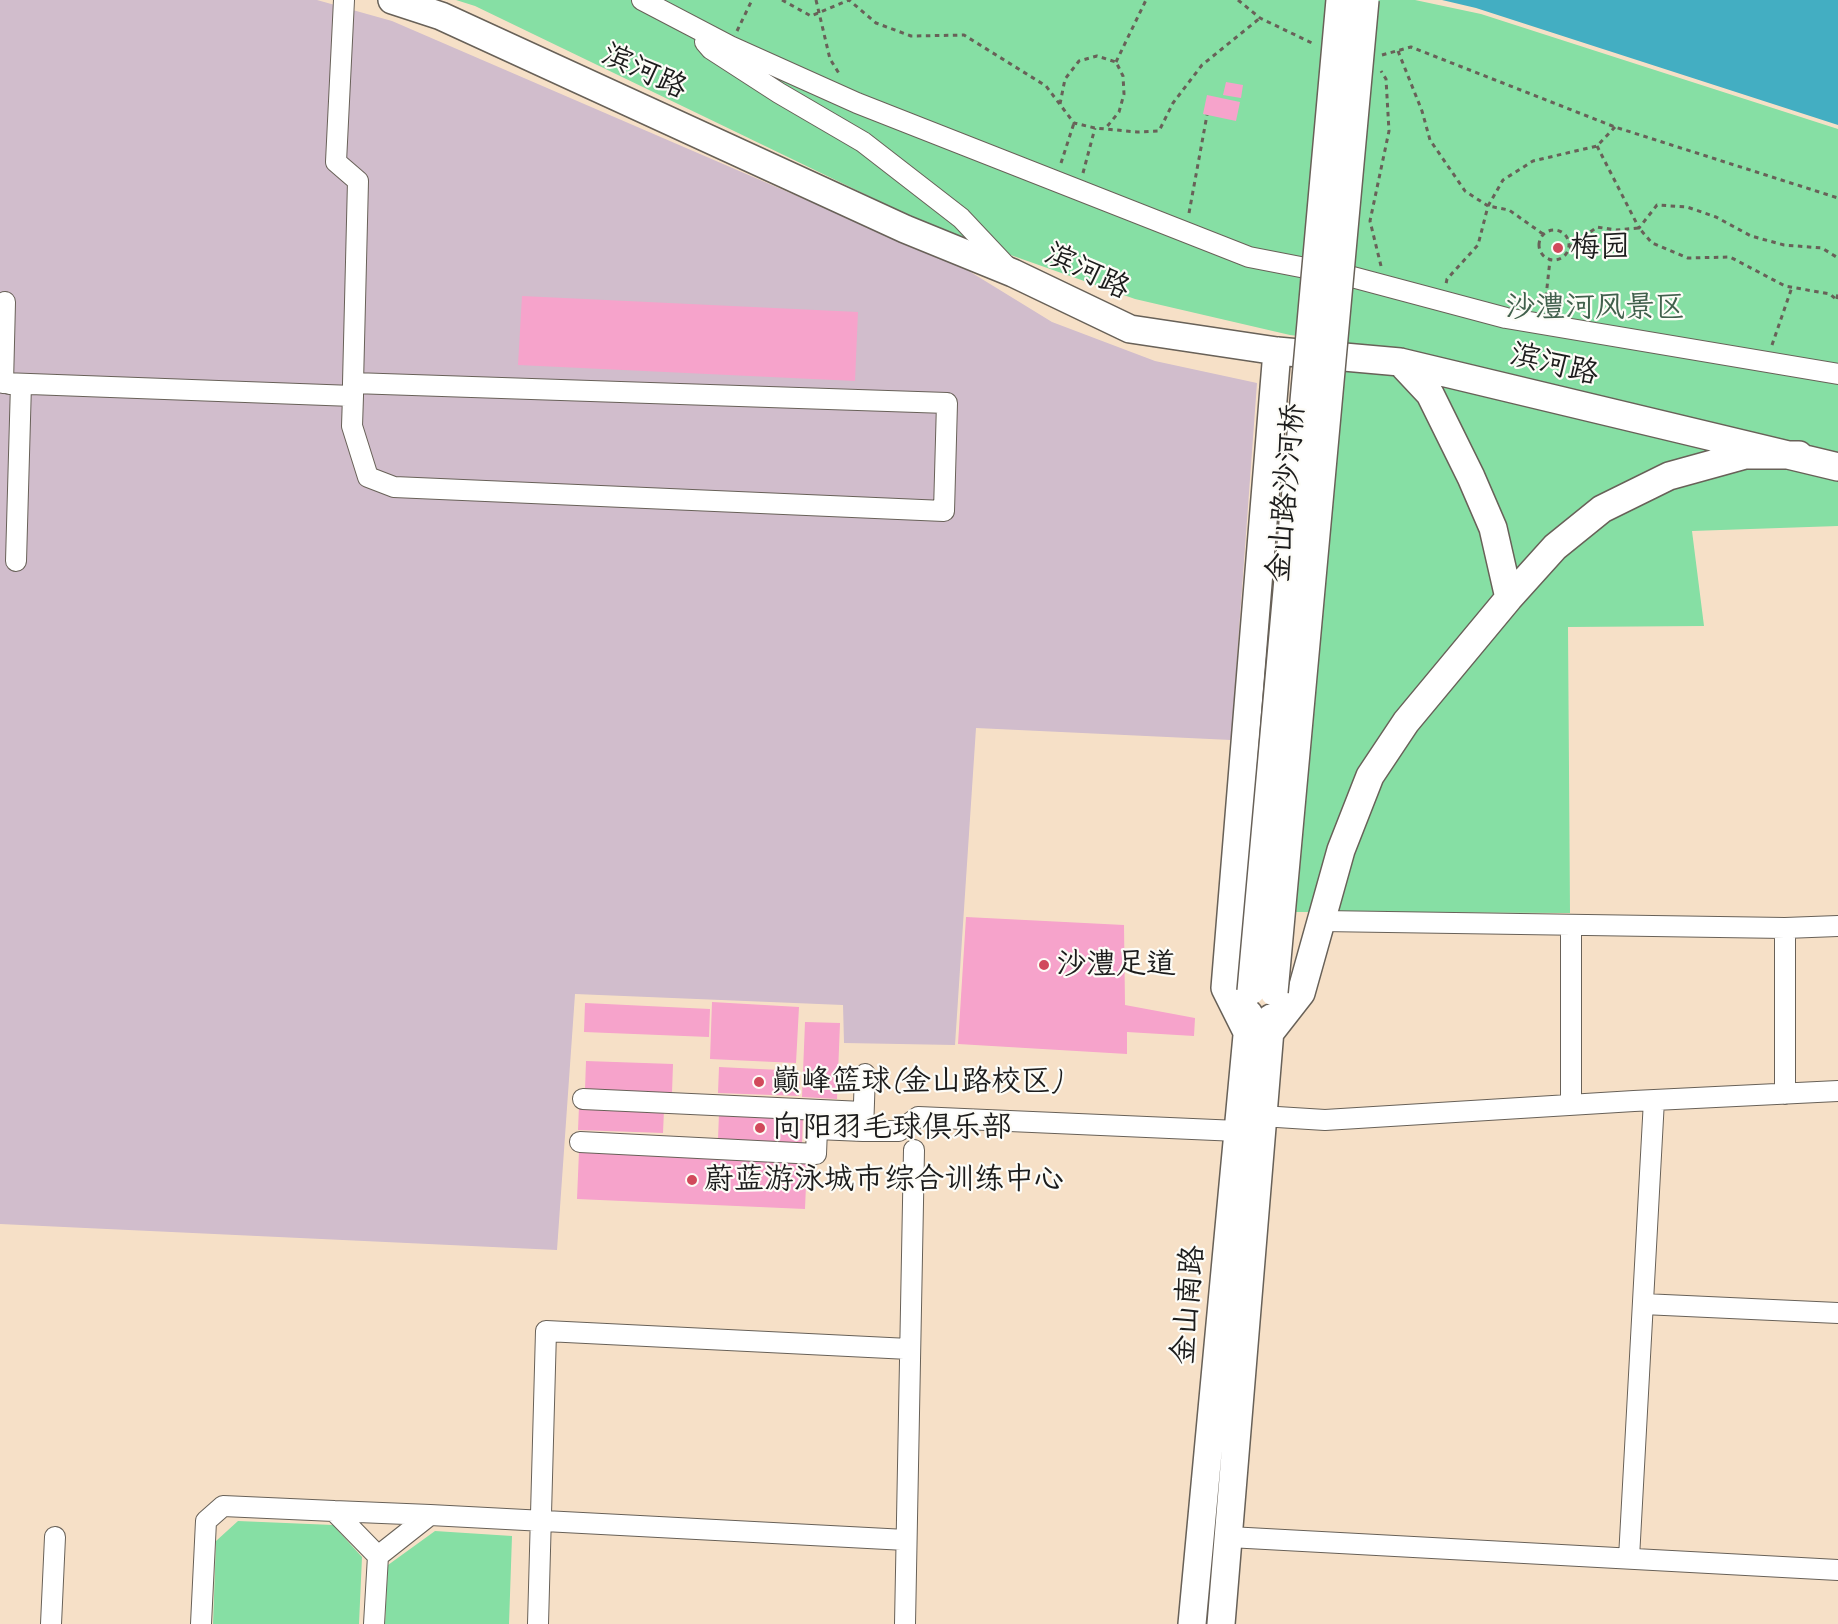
<!DOCTYPE html>
<meta charset="utf-8">
<style>
body{margin:0}
canvas{display:block;background:#f6e0c7}
</style>
<canvas width="1838" height="1624"></canvas>
<script>
const c = document.querySelector('canvas').getContext('2d');
c.lineJoin = 'round';
function fillPath(path, color) { c.fillStyle = color; c.fill(path, 'evenodd'); }
const toPath = rows => new Path2D(rows.map(r => 'M' + r).join(''));
function strokePath(path, color, width, dash) { c.strokeStyle = color; c.lineWidth = width; c.lineCap = dash ? 'butt' : 'round'; c.setLineDash(dash || []); c.stroke(path); }
function drawText(font, color, halo, rows, align = 'center') {
  c.font = font + ' Caveat,"LXGW WenKai TC",sans-serif'; c.lineWidth = 4.5; c.setLineDash([]); c.textBaseline = 'middle'; c.strokeStyle = halo; c.fillStyle = color; for (const [text, x, y, turn = 0] of rows) {
    c.save(); c.translate(x, y); c.rotate((+turn || 0) * Math.PI / 180); c.textAlign = isNaN(turn) ? turn : align; if (halo) c.strokeText(text, 0, 0); c.fillText(text, 0, 0); c.restore();
  }
}
const industrial = toPath([
 [0,0,317,0,392,21,964,268,1052,322,1155,361,1257,383,1231,740,976,728,955,1045,844,1043,843,1005,575,994,557,1250,0,1224]
]);
const green = toPath([
 [456,0,1415,0,1481,14,1838,129,1838,526,1692,531,1704,626,1568,627,1570,913,1296,912,1348,342,1290,335,1135,299,937,229,475,6],
 [238,1521,333,1525,362,1557,359,1624,213,1624,216,1541],
 [435,1531,512,1536,509,1624,385,1624,388,1565]
]);
const water = toPath([
 [1442,0,1838,0,1838,125,1476,8]
]);
const building = toPath([
 [1226,82,1243,85,1241,98,1223,95],
 [1207,95,1240,102,1236,121,1203,114],
 [522,296,858,312,855,381,518,365],
 [966,917,1124,925,1125,1005,1195,1018,1194,1036,1127,1032,1127,1054,958,1044],
 [712,1002,799,1007,796,1063,710,1059],
 [585,1003,710,1009,709,1037,584,1032],
 [805,1022,840,1023,837,1099,802,1097],
 [586,1061,673,1064,672,1093,585,1090],
 [719,1067,800,1071,799,1096,718,1093],
 [579,1106,664,1110,663,1133,578,1130],
 [719,1113,803,1116,802,1143,718,1140],
 [579,1151,807,1161,805,1209,577,1199]
]);
const path = toPath([
 [782,0,811,16,849,0,876,23,911,36,964,35,1046,86,1074,123,1095,128,1137,132,1159,131,1173,103,1202,65,1260,18],
 [816,0,830,59,840,75],
 [1238,0,1260,18,1314,44],
 [737,31,752,0],
 [1398,51,1422,111,1430,140,1465,191,1488,206,1478,245,1447,279,1446,284],
 [1382,55,1411,47,1615,127,1838,198],
 [1116,62,1146,0],
 [1060,104,1065,79,1079,61,1097,56,1116,62,1123,76,1124,94,1119,112,1105,129],
 [1597,146,1639,228,1657,205,1687,207,1716,217,1751,236,1784,245,1822,248,1838,258],
 [1061,163,1074,123],
 [1083,173,1095,128],
 [1189,213,1207,115],
 '1539 245a15 15 0 1 1 30 0a15 15 0 1 1-30 0Z',
 [1543,234,1509,210,1488,206,1503,180,1533,161,1597,146,1615,127],
 [1569,248,1597,227,1616,230,1639,228,1652,243,1688,258,1730,257,1785,286,1830,294,1838,301],
 [1381,266,1370,221,1389,131,1386,79,1381,71],
 [1837,299,1838,293],
 [1545,306,1550,260],
 [1772,345,1792,287]
]);
const street = toPath([
 [344,0,336,162,358,181,353,383,353,396,352,426,368,477,394,487,944,511,947,403,353,383],
 [642,0,730,46,857,103,1249,257,1316,270],
 [705,42,711,49,779,93,863,142,961,218,1009,269],
 [1341,274,1506,318,1838,374],
 [5,302,3,383,353,396],
 [9,384,21,384,16,561],
 [1322,921,1785,928,1838,926],
 [1785,928,1785,1094],
 [865,1074,863,1131,899,1131,918,1117,1238,1131],
 [583,1099,863,1112],
 [1571,1105,1571,925],
 [1261,1116,1325,1120,1634,1101,1838,1091],
 [580,1142,816,1154,817,1129,863,1131],
 [1643,1304,1838,1313],
 [334,1511,430,1515],
 [1229,1537,1838,1570],
 [1629,1558,1654,1100],
 [51,1624,55,1537],
 [201,1624,206,1521,223,1506,334,1511,378,1556],
 [374,1624,378,1556,430,1515,906,1540],
 [538,1624,546,1331,909,1349],
 [905,1624,914,1150]
]);
const secondary = toPath([
 [392,0,441,16,905,229,1013,273,1130,329,1277,351,1400,362,1838,467],
 [1277,351,1225,988,1247,1032,1269,1034,1301,993,1341,850,1370,776,1406,722,1509,598,1555,547,1602,509,1669,476,1745,455,1799,455],
 [1400,362,1430,394,1471,477,1493,528,1509,598],
 [1192,1624,1249,1014],
 [1221,1624,1271,1018]
]);
const secondaryBridge = toPath([
 [1251,991,1340,0],
 [1274,992,1365,0]
]);
const markers = [
 [1558,248,6,"#d1495b"],
 [1044,965,6,"#d1495b"],
 [759,1082,6,"#d1495b"],
 [760,1128,6,"#d1495b"],
 [692,1180,6,"#d1495b"]
];
const streetNames = [
 ["滨河路",644,72,25],
 ["滨河路",1087,272,26],
 ["滨河路",1554,365,14],
 ["金山路沙河桥",1287,493,-85],
 ["金山南路",1189,1305,-85]
];
const poiNames = [
 ["梅园",1570,248],
 ["沙澧足道",1056,965],
 ["巅峰篮球(金山路校区)",771,1082],
 ["向阳羽毛球俱乐部",772,1128],
 ["蔚蓝游泳城市综合训练中心",704,1180]
];
const parkNames = [
 ["沙澧河风景区",1595,308]
];
fillPath(industrial, '#d1bdcc');
fillPath(green, '#86dfa4');
fillPath(water, '#43aec2');
fillPath(building, '#f6a3cb');
strokePath(street, '#686158', 22);
strokePath(secondary, '#686158', 30);
strokePath(path, '#686158', 3, [4.5, 4.5]);
strokePath(street, '#fff', 20);
strokePath(secondary, '#fff', 27);
strokePath(secondaryBridge, '#686158', 30, []);
strokePath(secondaryBridge, '#fff', 27);
for (const [x, y, r, color] of markers) { const dot = new Path2D(); dot.arc(x, y, r, 0, 2 * Math.PI); c.fillStyle = color; c.fill(dot); strokePath(dot, '#fdfcf7', 2); }
drawText('30px', '#1c1c1c', '#fdfcf7', streetNames);
drawText('30px', '#1c1c1c', '#fdfcf7', poiNames, 'left');
drawText('30px', '#41604c', '#fdfcf7', parkNames);
</script>
